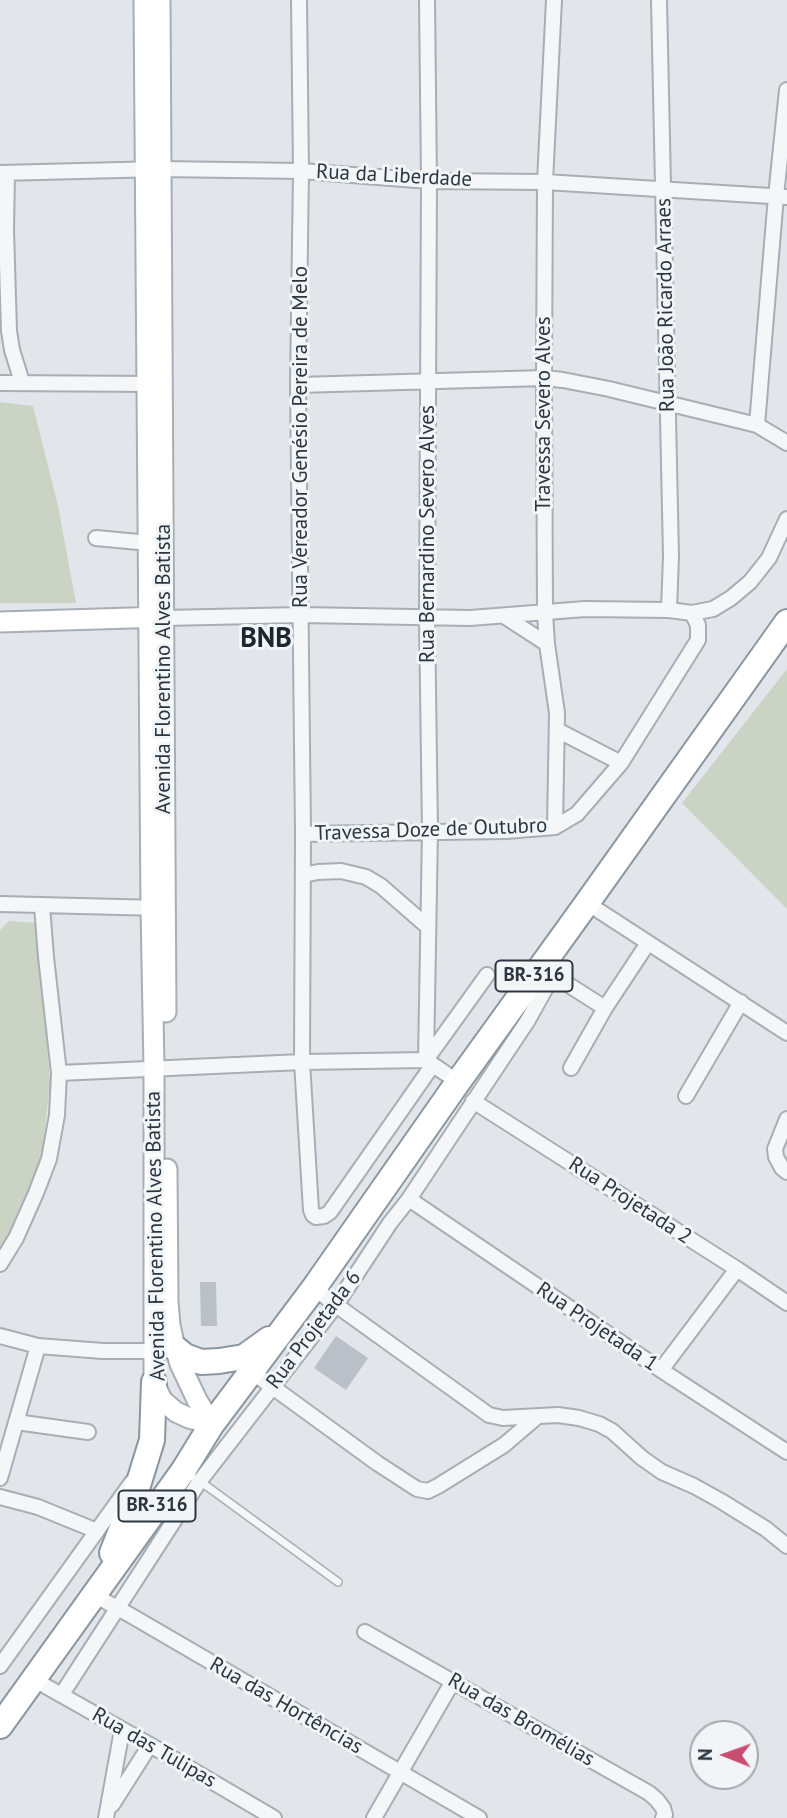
<!DOCTYPE html>
<meta charset="utf-8">
<style>
body{margin:0}
#map{position:relative;width:787px;height:1818px;overflow:hidden;background:#e2e6ea;font-family:"PT Sans",sans-serif}
canvas{display:block}
.north{position:absolute;left:689px;top:1720px;width:70px;height:70px;box-sizing:border-box;background:#f2f5f7;border:2px solid #a2a9ae;border-radius:50%;rotate:271deg;font-size:19px;font-weight:700;line-height:28px;text-align:center;color:#2b3641}
.north::after{content:'';display:block;margin:auto;width:24px;height:32px;background:#c94d70;clip-path:polygon(50% 0,100% 100%,50% 72%,0 100%)}
</style>
<div id="map">
<canvas width="787" height="1818"></canvas>
<div class="north">N</div>
</div>
<script>
const c = document.querySelector('canvas').getContext('2d');
c.lineJoin = 'round';
function fillPath(path, color) { c.fillStyle = color; c.fill(path, 'evenodd'); }
const toPath = rows => new Path2D(rows.map(r => 'M' + r).join(''));
function strokePath(path, color, width, dash) { c.strokeStyle = color; c.lineWidth = width; c.lineCap = dash ? 'butt' : 'round'; c.setLineDash(dash || []); c.stroke(path); }
function drawText(font, color, halo, rows, align = 'center') {
  c.font = font + ' "PT Sans",sans-serif'; c.lineWidth = 6; c.setLineDash([]); c.textBaseline = 'middle'; c.strokeStyle = halo; c.fillStyle = color; for (const [text, x, y, turn = 0] of rows) {
    c.save(); c.translate(x, y); c.rotate((+turn || 0) * Math.PI / 180); c.textAlign = isNaN(turn) ? turn : align; if (halo) c.strokeText(text, 0, 0); c.fillText(text, 0, 0); c.restore();
  }
}
const green = toPath([
 [0,402,33,406,58,506,76,603,0,603],
 [787,669,787,909,682,803],
 [9,921,37,923,50,1081,42,1158,7,1236,0,1247,0,930]
]);
const building = toPath([
 [200,1282,216,1282,217,1326,201,1326],
 [336,1336,368,1358,346,1390,314,1368]
]);
const lane = toPath([
 [185,1472,208,1487,338,1582]
]);
const street = toPath([
 [299,0,301,171,298,385,303,834,302,1062,311,1210,313,1215,316,1217,324,1216,330,1212,432,1066],
 [427,0,429,181,427,618,430,831,426,1060,458,1082],
 [554,0,545,182,544,378,545,613,547,644,557,713,555,827],
 [659,0,671,556,669,610],
 [0,173,161,169,301,171,429,181,545,182,787,197],
 [7,173,6,230,9,331,12,350,22,382],
 [0,383,154,384],
 [298,385,544,378,563,380,609,389,757,425,787,443],
 [757,425,776,196,787,90],
 [96,538,149,543],
 [504,616,547,644],
 [164,618,301,615,470,618,585,609,669,610,692,613,713,609,731,598,750,582,769,558,787,519],
 [557,730,621,763],
 [303,834,506,831,555,827,577,814,621,763,698,640,698,625,692,613],
 [303,875,318,872,341,871,366,877,381,886,428,927],
 [587,903,787,1033],
 [0,904,160,908],
 [553,975,605,1008],
 [571,1068,605,1008,648,943],
 [59,1073,302,1062,426,1060,487,975],
 [686,1096,741,1002],
 [473,1101,737,1269,787,1303],
 [787,1119,775,1149,776,1157,782,1168,787,1172],
 [409,1199,661,1370,787,1452],
 [0,1264,16,1238,36,1193,49,1159,57,1115,59,1073,46,957,42,906],
 [314,1288,336,1305,489,1415,503,1418,558,1415,579,1418,599,1424,612,1431,642,1458,662,1472,694,1486,721,1501,766,1529,787,1546],
 [0,1336,38,1346,103,1351,154,1351],
 [661,1370,737,1269],
 [252,1372,377,1463,417,1489,428,1491,438,1486,504,1445,538,1416],
 [16,1422,88,1432],
 [0,1478,38,1346],
 [0,1497,38,1507,97,1531],
 [94,1595,130,1615,479,1818],
 [365,1632,649,1793,657,1800,663,1808,665,1815,663,1818],
 [0,1666,132,1482],
 [33,1679,150,1745,274,1818],
 [62,1694,199,1482,336,1305,390,1223,409,1199,528,1020,553,975,541,966],
 [112,1805,150,1745],
 [106,1818,122,1730],
 [374,1818,453,1681]
]);
const secondary = toPath([
 [144,0,151,908,154,1068,154,1382,162,1400,176,1412,189,1418,212,1424],
 [160,0,166,1012],
 [0,622,163,617],
 [167,1169,168,1302,170,1325,175,1348,180,1364,197,1400,212,1424]
]);
const highway = toPath([
 [175,1348,185,1356,201,1362,219,1361,244,1357,269,1339],
 [112,1553,135,1495,152,1440,154,1382],
 [0,1726,183,1471,212,1424,314,1288,458,1082,587,903,787,622]
]);
const shields = [
 [534,976,77],
 [157,1506,77]
];
const shieldNames = [
 ["BR-316",534,976],
 ["BR-316",157,1506]
];
const streetNames = [
 ["Rua da Liberdade",394,176,3],
 ["Rua João Ricardo Arraes",666,305,-91],
 ["Travessa Severo Alves",544,414,-90],
 ["Rua Vereador Genésio Pereira de Melo",301,437,-90],
 ["Rua Bernardino Severo Alves",428,534,-90],
 ["Avenida Florentino Alves Batista",164,669,-90],
 ["Travessa Doze de Outubro",431,830,-2],
 ["Rua Projetada 2",630,1201,33],
 ["Avenida Florentino Alves Batista",156,1236,-91],
 ["Rua Projetada 1",597,1327,34],
 ["Rua Projetada 6",314,1330,-53],
 ["Rua das Hortências",286,1706,30],
 ["Rua das Bromélias",521,1720,30],
 ["Rua das Tulipas",154,1748,30]
];
const districtNames = [
 ["BNB",266,639]
];
fillPath(green, '#cad3c4');
fillPath(building, '#b9c0c7');
strokePath(lane, '#a7aeb4', 10);
strokePath(street, '#a7aeb4', 18);
strokePath(secondary, '#a7aeb4', 23);
strokePath(highway, '#8a96a0', 28);
strokePath(lane, '#f5f6f8', 7);
strokePath(street, '#f5f6f8', 14);
strokePath(secondary, '#fff', 19);
strokePath(highway, '#fff', 24);
for (const [x, y, w] of shields) { const box = new Path2D(); box.roundRect(x - w / 2, y - 15.5, w, 31, 5); c.fillStyle = '#f2f5f7'; c.fill(box); strokePath(box, '#2b3641', 2); }
drawText('bold 19px', '#2b3641', null, shieldNames);
drawText('21px', '#2b3641', '#f2f5f7', streetNames);
drawText('bold 28px', '#1d2732', '#f2f5f7', districtNames);
</script>
